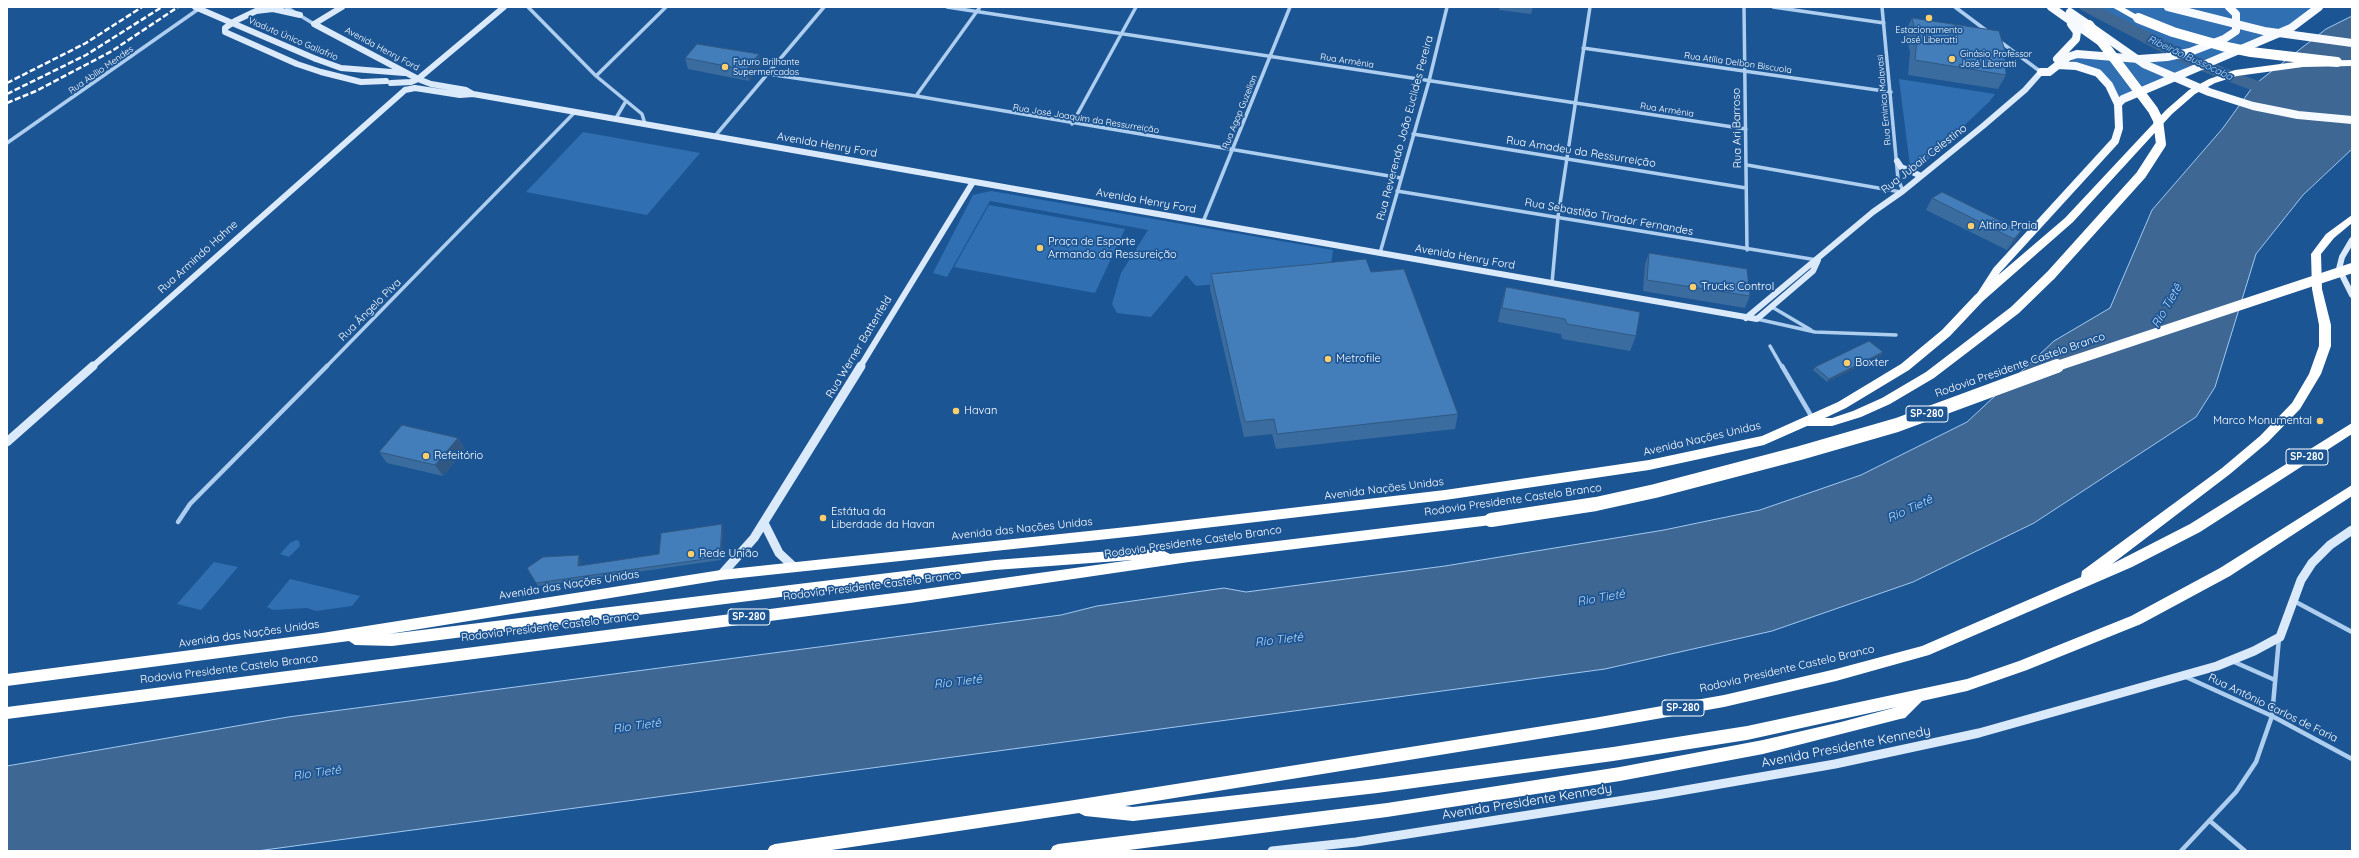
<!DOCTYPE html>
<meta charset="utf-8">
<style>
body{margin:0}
#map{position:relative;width:2359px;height:858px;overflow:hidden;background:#1c5594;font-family:Quicksand,sans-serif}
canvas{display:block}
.frame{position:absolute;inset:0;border:8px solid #fff;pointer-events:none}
</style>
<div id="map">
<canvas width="2359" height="858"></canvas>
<div class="frame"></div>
</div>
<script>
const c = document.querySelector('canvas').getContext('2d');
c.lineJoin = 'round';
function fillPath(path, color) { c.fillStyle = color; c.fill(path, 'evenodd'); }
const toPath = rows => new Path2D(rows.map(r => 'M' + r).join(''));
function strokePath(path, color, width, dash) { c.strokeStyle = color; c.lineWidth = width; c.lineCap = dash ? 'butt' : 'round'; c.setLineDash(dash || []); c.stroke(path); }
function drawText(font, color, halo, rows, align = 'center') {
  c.font = font + ' Quicksand,sans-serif'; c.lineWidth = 3.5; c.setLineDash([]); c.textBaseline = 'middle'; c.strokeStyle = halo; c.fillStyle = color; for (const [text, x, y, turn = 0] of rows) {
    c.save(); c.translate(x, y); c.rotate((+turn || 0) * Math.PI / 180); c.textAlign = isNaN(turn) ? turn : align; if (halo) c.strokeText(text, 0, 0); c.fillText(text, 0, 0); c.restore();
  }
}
const green = toPath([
 [2093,7,2319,7,2291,28,2118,104,2104,78,2069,65,2077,54,2124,58,2189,52,2127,26],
 [1899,79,1995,94,1990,101,1916,171,1910,166],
 [583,132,700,153,647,215,526,192],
 [991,191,1333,250,1330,273,1196,286,1186,275,1151,317,1117,313,1112,304,1121,273,1148,230,990,201,947,277,933,273,973,195],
 [989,205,1125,229,1095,293,954,267],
 [296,540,299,541,300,546,289,557,280,554,290,543],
 [214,562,238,567,201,610,177,604],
 [290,579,360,596,352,606,316,611,307,608,273,610,267,607]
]);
const water = toPath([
 [2352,16,2352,149,2303,195,2256,254,2215,387,2196,417,2034,523,1913,582,1772,631,1605,669,257,851,7,851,7,766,288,717,1061,615,1097,606,1224,588,1246,592,1445,566,1664,530,1760,510,1861,475,1967,422,2054,341,2110,308,2152,210,2223,128,2254,85,2326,29,2352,16]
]);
const river = toPath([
 [2079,7,2099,7,2198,57,2258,81,2290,87,2293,91,2290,95,2284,96,2248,89,2186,65,2081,10,2079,7]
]);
const streetFar1 = toPath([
 [286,7,314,24],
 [528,7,596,76,642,114,645,124],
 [947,7,1746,129],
 [1744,7,1747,250],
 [1773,7,1884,23],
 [1882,7,1898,179,1903,191],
 [1955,7,1987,31],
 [1998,40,2041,72],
 [1583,48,1891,92],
 [768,74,916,96,1401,178],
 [596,76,666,7],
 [916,96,980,7],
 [616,118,626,101],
 [1072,124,1136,7],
 [1413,134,1746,188],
 [715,136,824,7],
 [7,143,200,8],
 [1747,165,1901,192],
 [1397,191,1817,260],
 [1203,222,1290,7],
 [1380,253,1429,81,1447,7],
 [1552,283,1558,217,1590,7],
 [1772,307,1811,330],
 [1757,319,1815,332,1896,335],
 [1770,346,1782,367],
 [326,367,575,112]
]);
const street = toPath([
 [1782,366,1813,419],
 [178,522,190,504,327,366],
 [2294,601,2352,632],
 [2232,661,2275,680],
 [2186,677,2272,716,2352,759],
 [2210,821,2245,851],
 [2181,851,2236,792,2256,762,2272,716,2279,638]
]);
const secondaryFar1 = toPath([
 [300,15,273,9,256,11,235,21,225,28,225,32,297,64,321,72,361,82,386,81],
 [314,24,418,79,431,84,466,90,473,94,460,95,415,88,405,90],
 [314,24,342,7],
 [316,59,341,68,404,73],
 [391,83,411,82,418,79,504,7],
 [473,94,1757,319,1813,271,1818,260],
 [1897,161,1901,167,1921,176],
 [2352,240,2342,257,2339,269,2352,295],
 [1746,318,1873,212,1903,191,1983,126,2025,90,2041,72],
 [92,367,405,90],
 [860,367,973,182]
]);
const secondary = toPath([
 [7,442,93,366],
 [764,523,779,553,794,567],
 [721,575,754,538,861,366],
 [1272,851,1356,842,1657,795,1835,764,1979,733,2217,666,2254,651,2280,637,2301,580,2312,563,2330,545,2352,530]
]);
const primary = toPath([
 [2051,7,2102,43],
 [2070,12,2089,25],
 [2057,59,2076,39,2077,32,2071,24],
 [2058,65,2076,66,2098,73,2109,85,2118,104],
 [2041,72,2049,72,2068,57,2077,54,2139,59,2167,57,2190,52,2224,39,2236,31,2236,14,2229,7],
 [1979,298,1997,270,2115,141,2119,128,2118,104,2123,99,2291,28,2319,7]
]);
const highway = toPath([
 [2112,7,2123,7,2142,18,2135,20,2112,7],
 [2352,60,2352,66,2303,67,2237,76,2215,83,2195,94,2172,114,2073,222,1983,301,1950,336,1909,370,1846,408,1825,418,1832,418,1853,411,1882,398,1926,372,2011,307,2047,272,2055,272,2056,275,2055,278,2019,313,1934,378,1890,404,1861,417,1832,426,1807,426,1764,445,1649,470,1445,500,1136,536,721,580,389,634,995,560,1138,549,1164,551,1170,554,1491,515,1495,516,1497,520,1495,524,1491,525,1189,562,910,603,7,719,7,707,910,591,1132,560,995,570,392,646,355,645,349,641,7,686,7,674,322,633,721,570,1136,526,1445,490,1649,460,1762,436,1838,402,1901,364,1942,330,1975,295,2065,218,2166,110,2189,90,2209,79,2235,70,2303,61,2352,60],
 [2352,215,2352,223,2334,238,2321,254,2322,289,2331,325,2331,346,2321,374,2300,409,2268,442,2230,474,2112,564,2190,524,2352,423,2352,434,2200,532,2132,567,1929,655,1836,681,1724,707,1594,730,1125,806,1133,807,1377,779,1613,747,1747,726,1967,679,2019,661,2131,616,2220,568,2352,485,2352,496,2230,576,2141,624,2027,670,1967,691,1922,701,1905,718,1900,719,1763,754,1620,781,1387,817,1121,851,1050,851,1053,846,1058,844,1387,803,1620,767,1763,740,1841,722,1897,707,1747,740,1613,761,1377,793,1133,821,1085,816,1079,813,825,851,767,851,770,846,775,844,1068,801,1594,718,1724,695,1836,669,1922,646,2081,577,2082,571,2222,468,2260,436,2292,403,2309,374,2319,346,2319,325,2312,289,2311,254,2326,234,2352,215]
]);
const rail = toPath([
 [7,83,86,43,142,7],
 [7,94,86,55,162,7],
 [7,103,36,91,112,51,178,7]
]);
const secondaryBridge = toPath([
 [195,7,316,59]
]);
const primaryBridge = toPath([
 [2168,7,2264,31,2352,43],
 [2094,29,2144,64,2209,92,2253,106,2298,115,2352,120]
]);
const highwayBridgeFar1 = toPath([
 [2138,18,2173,32,2222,46,2251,52,2337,62],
 [2051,275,2141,175,2161,144,2158,120,2153,110,2089,25],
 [2054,367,2352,268]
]);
const highwayBridge = toPath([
 [1491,520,1596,504,1655,491,1800,453,1897,425,2057,366]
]);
const wall = toPath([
 [1500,7,1533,7,1531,14,1499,10],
 [1912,18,2006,75,1998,89,1908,75,1910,52,1905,32],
 [759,54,762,65,749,81,688,69,685,58],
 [1932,198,2021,231,2014,243,2007,250,1926,210],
 [1649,253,1750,296,1745,308,1643,291,1645,264],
 [1371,272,1458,414,1455,429,1276,449,1272,434,1244,437,1210,289,1211,274],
 [1506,287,1636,336,1630,351,1562,339,1561,334,1498,322,1502,302],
 [1883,352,1881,356,1827,382,1813,370,1815,367],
 [458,438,465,449,443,476,387,463,379,452],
 [723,528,721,560,538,586,527,568,581,559,580,566,659,554]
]);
const shadedWall = toPath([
 [759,54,762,65,749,81,746,70],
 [2021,231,2014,243,2007,250,2014,239],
 [1883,352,1881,356,1827,382,1829,379],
 [458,438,465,449,443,476,435,465],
 [722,524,723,528,721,560,720,557],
 [579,555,581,559,580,570,578,566]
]);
const building = toPath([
 [1912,18,1999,31,2005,51,2006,75,1915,60,1917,38,1912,18],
 [697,44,759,54,746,70,685,58,697,44],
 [1942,192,2021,231,2014,239,1932,198,1942,192],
 [1649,253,1747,269,1750,296,1647,280,1649,253],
 [1366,259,1371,272,1404,269,1458,414,1277,434,1274,419,1245,422,1211,274,1366,259],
 [1506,287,1640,312,1636,336,1567,324,1565,319,1502,308,1506,287],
 [1869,341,1883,352,1829,379,1815,367,1869,341],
 [402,425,458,438,435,465,379,452,402,425],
 [722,524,720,557,536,583,527,568,543,557,579,555,578,566,659,554,661,533,722,524]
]);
const markers = [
 [1929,18,4,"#ffcf6c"],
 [1952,59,4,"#ffcf6c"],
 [725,67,4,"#ffcf6c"],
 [1971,226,4,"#ffcf6c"],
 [1040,248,4,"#ffcf6c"],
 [1693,287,4,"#ffcf6c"],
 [1328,359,4,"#ffcf6c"],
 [1847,363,4,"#ffcf6c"],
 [956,411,4,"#ffcf6c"],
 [2320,421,4,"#ffcf6c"],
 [426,456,4,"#ffcf6c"],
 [823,518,4,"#ffcf6c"],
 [691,554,4,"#ffcf6c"]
];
const farPoinames = [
 ["Estacionamento",1929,30,"center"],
 ["José Liberatti",1929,40,"center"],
 ["Ginásio Professor",1960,54],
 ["José Liberatti",1960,64],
 ["Futuro Brilhante",733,62],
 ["Supermercados",733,72]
];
const farStreetnames = [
 ["Viaduto Único Gallafrio",293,39,23],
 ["Avenida Henry Ford",382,49,28],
 ["Rua Armênia",1347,61,9],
 ["Rua Atília Delbon Biscuola",1738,63,8],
 ["Rua Abílio Mendes",101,70,-35],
 ["Rua Eminica Malavasi",1884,100,-95],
 ["Rua Armênia",1667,110,9],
 ["Rua Agop Guzelian",1240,112,-68],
 ["Rua José Joaquim da Ressurreição",1086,119,9]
];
const farWaternames = [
 ["Ribeirão Bussocaba",2190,58,25]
];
const shields = [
 [1927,414,42],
 [2307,457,42],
 [749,617,42],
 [1683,708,42]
];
const shieldNames = [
 ["SP-280",1927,414],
 ["SP-280",2307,457],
 ["SP-280",749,617],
 ["SP-280",1683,708]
];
const streetNames = [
 ["Rua Reverendo João Euclides Pereira",1405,128,-75],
 ["Rua Ari Barroso",1737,128,-91],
 ["Avenida Henry Ford",827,145,10],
 ["Rua Amadeu da Ressurreição",1581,152,9],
 ["Rua Jubair Celestino",1924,159,-38],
 ["Avenida Henry Ford",1146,201,10],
 ["Rua Sebastião Tirador Fernandes",1609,217,10],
 ["Rua Armindo Hahne",198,257,-42],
 ["Avenida Henry Ford",1465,257,10],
 ["Rua Ângelo Piva",370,310,-45],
 ["Rua Werner Battenfeld",859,347,-59],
 ["Rodovia Presidente Castelo Branco",2020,365,-19],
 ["Avenida Nações Unidas",1702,439,-13],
 ["Avenida Nações Unidas",1384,489,-7],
 ["Rodovia Presidente Castelo Branco",1513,500,-8],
 ["Avenida das Nações Unidas",1022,529,-6],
 ["Rodovia Presidente Castelo Branco",1193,542,-8],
 ["Avenida das Nações Unidas",569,585,-9],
 ["Rodovia Presidente Castelo Branco",872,586,-7],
 ["Rodovia Presidente Castelo Branco",550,627,-7],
 ["Avenida das Nações Unidas",249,634,-8],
 ["Rodovia Presidente Castelo Branco",229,669,-7],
 ["Rodovia Presidente Castelo Branco",1787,669,-13],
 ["Rua Antônio Carlos de Faria",2273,708,26]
];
const poiNames = [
 ["Altino Praia",1979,226],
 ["Praça de Esporte",1048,242],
 ["Armando da Ressureição",1048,255],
 ["Trucks Control",1701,287],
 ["Metrofile",1336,359],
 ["Boxter",1855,363],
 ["Havan",964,411],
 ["Marco Monumental",2312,421,"right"],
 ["Refeitório",434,456],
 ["Estátua da",831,512],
 ["Liberdade da Havan",831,525],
 ["Rede União",699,554]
];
const waterNames = [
 ["Rio Tietê",2167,306,-60],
 ["Rio Tietê",1910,509,-25],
 ["Rio Tietê",1601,598,-10],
 ["Rio Tietê",1279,640,-7],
 ["Rio Tietê",958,682,-7],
 ["Rio Tietê",637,726,-8],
 ["Rio Tietê",317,773,-8]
];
const nearStreetnames = [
 ["Avenida Presidente Kennedy",1846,747,-11],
 ["Avenida Presidente Kennedy",1527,802,-9]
];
fillPath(green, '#306fb2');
fillPath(water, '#3e6794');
strokePath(water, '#a1c9f1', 1);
fillPath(river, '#3e6794');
strokePath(streetFar1, '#aeceef', 3.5);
strokePath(street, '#aeceef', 4.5);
strokePath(secondaryFar1, '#dbeafb', 6);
strokePath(secondary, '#dbeafb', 9);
strokePath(primary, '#f6faff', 8);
fillPath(highway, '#fff');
strokePath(rail, '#fff', 2.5, [6, 2.5]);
strokePath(secondaryBridge, '#dbeafb', 6);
strokePath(primaryBridge, '#f6faff', 8);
strokePath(highwayBridgeFar1, '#fff', 10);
strokePath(highwayBridge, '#fff', 14);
fillPath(wall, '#3a6ca0');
fillPath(shadedWall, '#305882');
fillPath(building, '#447eba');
strokePath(building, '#305882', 1);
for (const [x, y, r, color] of markers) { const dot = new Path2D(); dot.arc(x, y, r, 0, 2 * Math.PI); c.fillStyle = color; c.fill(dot); strokePath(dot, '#1c5594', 1.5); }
drawText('9px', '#fff', '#1c5594', farPoinames, 'left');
drawText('9px', '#fff', '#1c5594', farStreetnames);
drawText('italic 10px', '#bad8f6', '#1c5594', farWaternames);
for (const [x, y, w] of shields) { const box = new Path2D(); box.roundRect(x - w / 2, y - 8, w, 16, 3); c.fillStyle = '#1c5594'; c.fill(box); strokePath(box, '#fff', 1); }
drawText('bold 10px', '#fff', null, shieldNames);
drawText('11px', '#fff', '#1c5594', streetNames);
drawText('11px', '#fff', '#1c5594', poiNames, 'left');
drawText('italic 12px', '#bad8f6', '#1c5594', waterNames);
drawText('13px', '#fff', '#1c5594', nearStreetnames);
</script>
